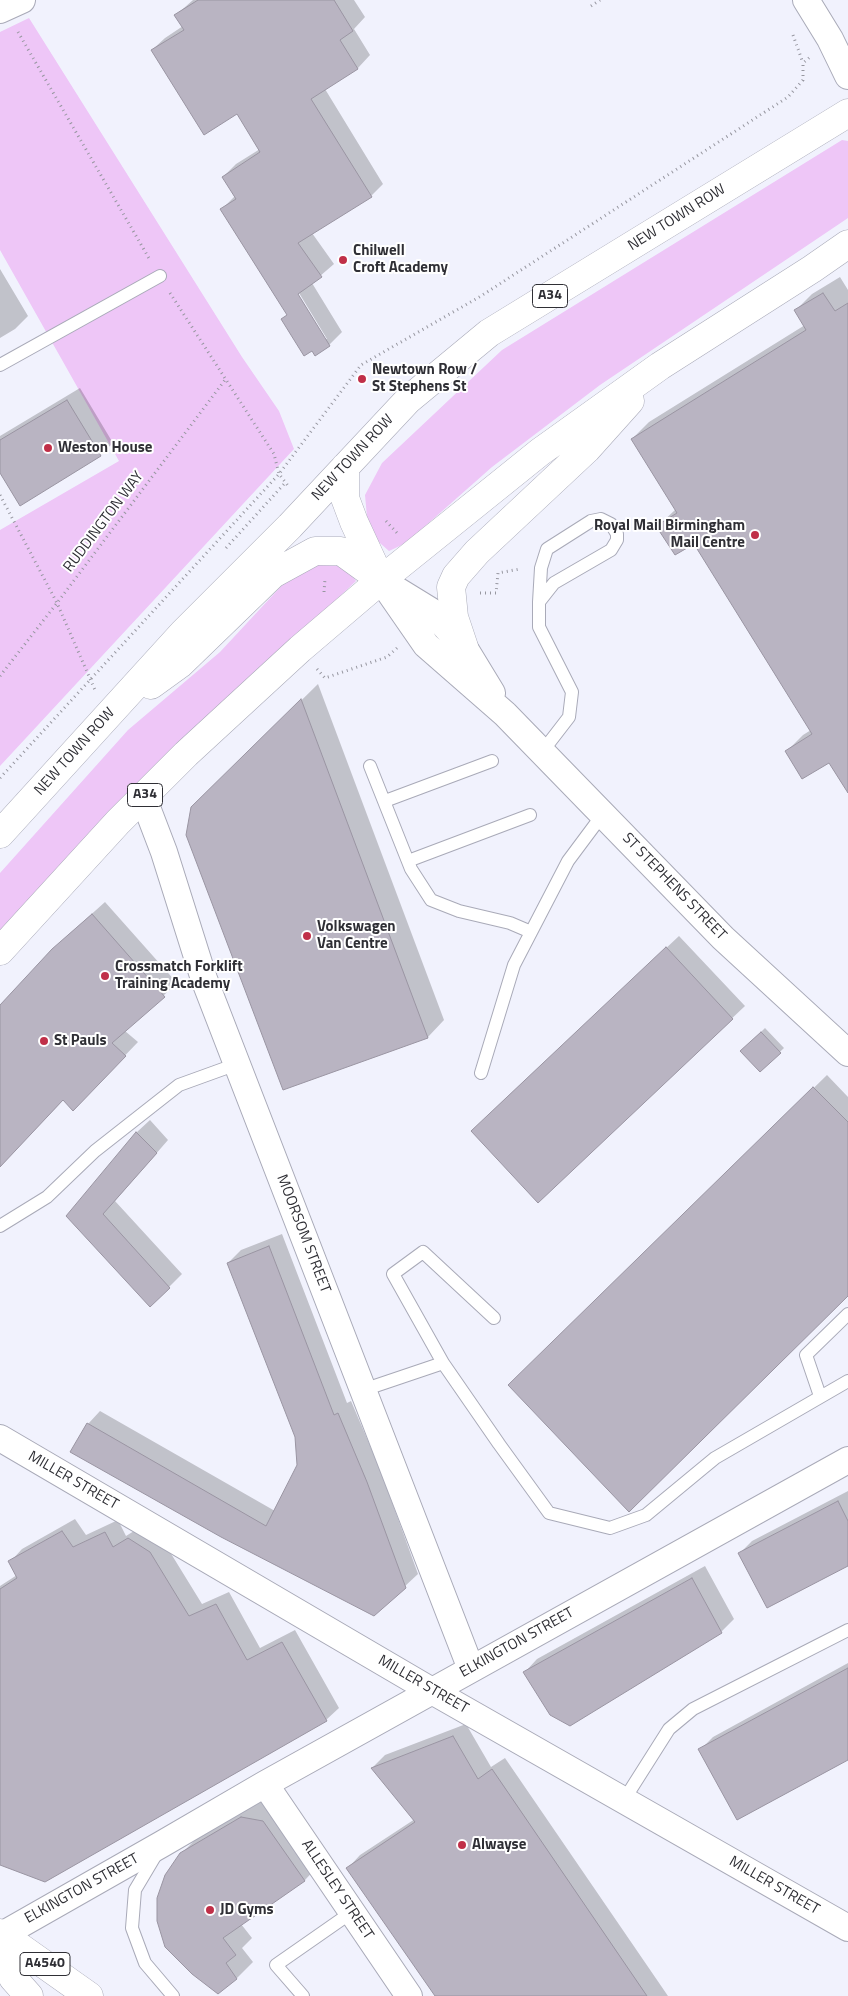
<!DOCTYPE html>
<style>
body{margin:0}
canvas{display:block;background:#f1f2fd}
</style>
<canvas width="848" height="1996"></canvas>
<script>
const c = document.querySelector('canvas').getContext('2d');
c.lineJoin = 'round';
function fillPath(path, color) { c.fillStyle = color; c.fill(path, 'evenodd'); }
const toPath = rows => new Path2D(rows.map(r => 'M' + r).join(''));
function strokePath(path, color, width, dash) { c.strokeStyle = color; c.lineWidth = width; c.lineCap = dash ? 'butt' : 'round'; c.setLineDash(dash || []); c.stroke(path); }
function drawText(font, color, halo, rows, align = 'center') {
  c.font = font + ' "Titillium Web",sans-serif'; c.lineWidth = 4; c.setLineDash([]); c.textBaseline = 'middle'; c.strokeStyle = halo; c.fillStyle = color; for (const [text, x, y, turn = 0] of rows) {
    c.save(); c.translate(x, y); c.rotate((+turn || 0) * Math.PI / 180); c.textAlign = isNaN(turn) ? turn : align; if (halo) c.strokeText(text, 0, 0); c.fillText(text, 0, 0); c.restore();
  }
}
const green = toPath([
 [29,18,242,357,279,411,294,449,0,766,0,530,119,461,0,250,0,32],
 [842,140,848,141,848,218,600,385,492,467,406,543,389,551,373,537,367,517,365,495,382,463,502,350],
 [315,565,339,566,349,572,356,581,93,830,0,930,0,873,128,730,220,652,286,581]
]);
const shadow = toPath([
 [193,0,354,0,365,17,354,29,370,55,358,68,325,89,383,184,371,196,312,233,334,264,312,283,342,332,329,345,316,354,221,210,235,196,223,177,236,164,260,149,237,113,152,50,165,38,183,26,176,15],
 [296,288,327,339,325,339,294,290],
 [0,269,28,316,15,329,0,338],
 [840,277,848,290,848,790,830,761,787,751,803,735,811,730,695,542,658,526,676,509,632,439,649,422,805,325,796,310,812,294],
 [80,388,113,443,100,455,0,471,0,436],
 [318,684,444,1020,428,1037,284,1089,193,807],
 [105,902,177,983,125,1031,138,1042,86,1096,64,1099,0,1166,0,1006,66,937],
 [679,936,745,1006,539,1201,485,1118],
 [765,1028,784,1048,760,1071,742,1051],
 [827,1075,848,1097,848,1294,510,1385],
 [150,1120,168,1140,115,1201,182,1274,150,1306,68,1216,137,1132],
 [282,1234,347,1403,351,1401,380,1469,418,1574,374,1615,88,1424,100,1411,275,1511,298,1465,296,1436,228,1263,241,1250],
 [848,1491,848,1565,740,1553,752,1541],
 [75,1519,86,1535,118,1520,126,1536,142,1526,162,1539,202,1604,229,1592,260,1648,295,1630,339,1708,326,1720,0,1864,0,1586,17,1575,10,1562,22,1549],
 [705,1566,734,1619,721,1632,570,1725,525,1672,537,1659],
 [848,1663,848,1758,700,1750,713,1737],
 [466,1724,491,1767,505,1758,668,1996,437,1996,348,1868,360,1855,415,1819,372,1768,385,1755],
 [258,1801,279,1805,321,1863,305,1880,241,1924,252,1938,242,1948,253,1962,237,1978,218,1992,181,1854,198,1837]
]);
const building = toPath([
 [198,0,334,0,353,31,340,40,358,69,311,99,372,197,298,243,322,277,298,294,330,346,315,356,312,351,304,356,281,319,287,315,220,209,236,199,222,177,260,152,237,114,204,135,151,50,184,30,174,15,198,0],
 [823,293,835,311,848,303,848,793,829,763,802,779,785,751,812,734,694,544,675,555,656,526,677,513,631,439,806,330,794,310,823,293],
 [67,400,101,456,20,506,0,473,0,440,67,400],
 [301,699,428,1038,283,1090,186,835,191,807,301,699],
 [92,914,165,997,112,1043,126,1056,73,1111,63,1100,0,1167,0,1005,52,949,92,914],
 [666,947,733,1019,538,1203,471,1131,666,947],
 [761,1032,781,1053,760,1072,740,1051,761,1032],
 [813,1087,848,1122,848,1296,629,1512,508,1385,813,1087],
 [136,1132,157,1153,103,1214,170,1288,150,1307,66,1216,136,1132],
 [269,1246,334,1415,338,1413,367,1482,406,1588,374,1616,221,1537,70,1452,87,1423,266,1526,297,1465,295,1437,227,1263,269,1246],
 [838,1501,848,1521,848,1566,767,1608,738,1553,838,1501],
 [62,1531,73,1547,105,1532,113,1547,128,1538,150,1552,189,1616,216,1604,247,1660,282,1642,327,1721,45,1882,0,1865,0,1589,17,1578,8,1561,62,1531],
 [692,1578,722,1633,570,1726,550,1715,523,1672,692,1578],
 [848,1668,848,1760,737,1820,698,1749,848,1668],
 [453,1736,478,1779,492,1769,647,1996,435,1996,346,1868,415,1822,371,1768,453,1736],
 [241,1817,263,1821,305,1881,223,1938,236,1955,226,1963,237,1979,218,1994,192,1974,165,1947,157,1921,157,1898,165,1875,180,1853,241,1817]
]);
const path = toPath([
 [591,6,600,0],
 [18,32,150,260],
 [793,35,803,63],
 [170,293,274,454,279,474,289,487],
 [0,495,57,603,95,690],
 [386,521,397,533],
 [226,548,285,483],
 [324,592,325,579],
 [480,593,496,593,498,573,520,569],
 [317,669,325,678,387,657,397,648],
 [0,676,57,603,225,380],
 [0,778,279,474,361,365,481,296,788,97,803,80,803,63,810,57]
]);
const service = toPath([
 [0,365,160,276],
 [539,602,554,583,611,550,617,540,617,534,611,524,601,519,591,521,547,549,541,568,539,602,539,627,572,692,569,717,542,752],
 [370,766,411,869,431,900,459,911,510,923,531,932],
 [385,801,492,761],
 [408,861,530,815],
 [481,1073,514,965,568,861,603,814],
 [0,1226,47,1197,95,1151,179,1085,237,1064],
 [443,1363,499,1444,549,1513,610,1528,646,1515,715,1458,848,1381],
 [363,1390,443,1363,393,1274,423,1252,494,1318],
 [820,1396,806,1355,848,1314],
 [624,1800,669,1729,693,1709,848,1630],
 [157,1853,135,1890,132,1928,145,1963,173,1996],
 [303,1996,276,1965,352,1912]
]);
const minor = toPath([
 [806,0,830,39,848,76],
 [0,10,22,0],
 [381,580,426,645,505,714,723,938,848,1053],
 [387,584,431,611,464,647,492,693],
 [143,797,164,852,204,979,471,1669],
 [0,1438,432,1691,848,1928],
 [265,1784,409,1996],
 [2,1935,162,1844,265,1784,848,1460]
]);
const trunk = toPath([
 [345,467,345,498,354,522,379,576],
 [464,647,454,617,451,587,456,576,477,552,587,449,630,401],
 [151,685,180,664,273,574,315,551,341,551,381,580],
 [0,834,183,633,290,526,408,400,489,333,848,113],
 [0,951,118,822,186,754,300,649,381,580,540,452,660,366,812,269,848,244],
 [0,1933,89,1996],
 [2,1935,4,1958,13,1978,29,1996]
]);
const markers = [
 [343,260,5,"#c02f48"],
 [362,379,5,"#c02f48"],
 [48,448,5,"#c02f48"],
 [755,535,5,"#c02f48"],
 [307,936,5,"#c02f48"],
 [105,976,5,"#c02f48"],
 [44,1041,5,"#c02f48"],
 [462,1845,5,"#c02f48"],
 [210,1910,5,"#c02f48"]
];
const shields = [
 [550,296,35],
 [145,795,35],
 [45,1964,50]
];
const shieldNames = [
 ["A34",550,296],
 ["A34",145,795],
 ["A4540",45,1964]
];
const streetNames = [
 ["NEW TOWN ROW",677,218,-32],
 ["NEW TOWN ROW",353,458,-47],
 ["RUDDINGTON WAY",104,522,-53],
 ["NEW TOWN ROW",75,752,-48],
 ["ST STEPHENS STREET",674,887,46],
 ["MOORSOM STREET",303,1234,69],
 ["MILLER STREET",73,1481,30],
 ["ELKINGTON STREET",517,1643,-29],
 ["MILLER STREET",423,1685,30],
 ["MILLER STREET",774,1886,30],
 ["ELKINGTON STREET",82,1889,-29],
 ["ALLESLEY STREET",337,1890,56]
];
const poiNames = [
 ["Chilwell",353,251],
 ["Croft Academy",353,268],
 ["Newtown Row /",372,370],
 ["St Stephens St",372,387],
 ["Weston House",58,448],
 ["Royal Mail Birmingham",745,526,"right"],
 ["Mail Centre",745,543,"right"],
 ["Volkswagen",317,927],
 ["Van Centre",317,944],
 ["Crossmatch Forklift",115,967],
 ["Training Academy",115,984],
 ["St Pauls",54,1041],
 ["Alwayse",472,1845],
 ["JD Gyms",220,1910]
];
fillPath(green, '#eec6f7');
fillPath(shadow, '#0003');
fillPath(building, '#b9b4c2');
strokePath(building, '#9a95a2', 1);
strokePath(service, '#a9aab8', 14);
strokePath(minor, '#a9aab8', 28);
strokePath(trunk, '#a9aab8', 29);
strokePath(path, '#9797a0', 3, [1, 4]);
strokePath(service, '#fff', 12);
strokePath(minor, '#fff', 26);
strokePath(trunk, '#fff', 28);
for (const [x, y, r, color] of markers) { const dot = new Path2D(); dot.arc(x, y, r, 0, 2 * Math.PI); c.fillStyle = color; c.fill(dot); strokePath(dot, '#fff', 2); }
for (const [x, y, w] of shields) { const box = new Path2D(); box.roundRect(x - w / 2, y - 11.5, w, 23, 4); c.fillStyle = '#fff'; c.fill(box); strokePath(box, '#2f2f35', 1); }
drawText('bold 14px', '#2f2f35', null, shieldNames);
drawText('15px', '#2f2f35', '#fff', streetNames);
drawText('bold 15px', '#2f2f35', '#fff', poiNames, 'left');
</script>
